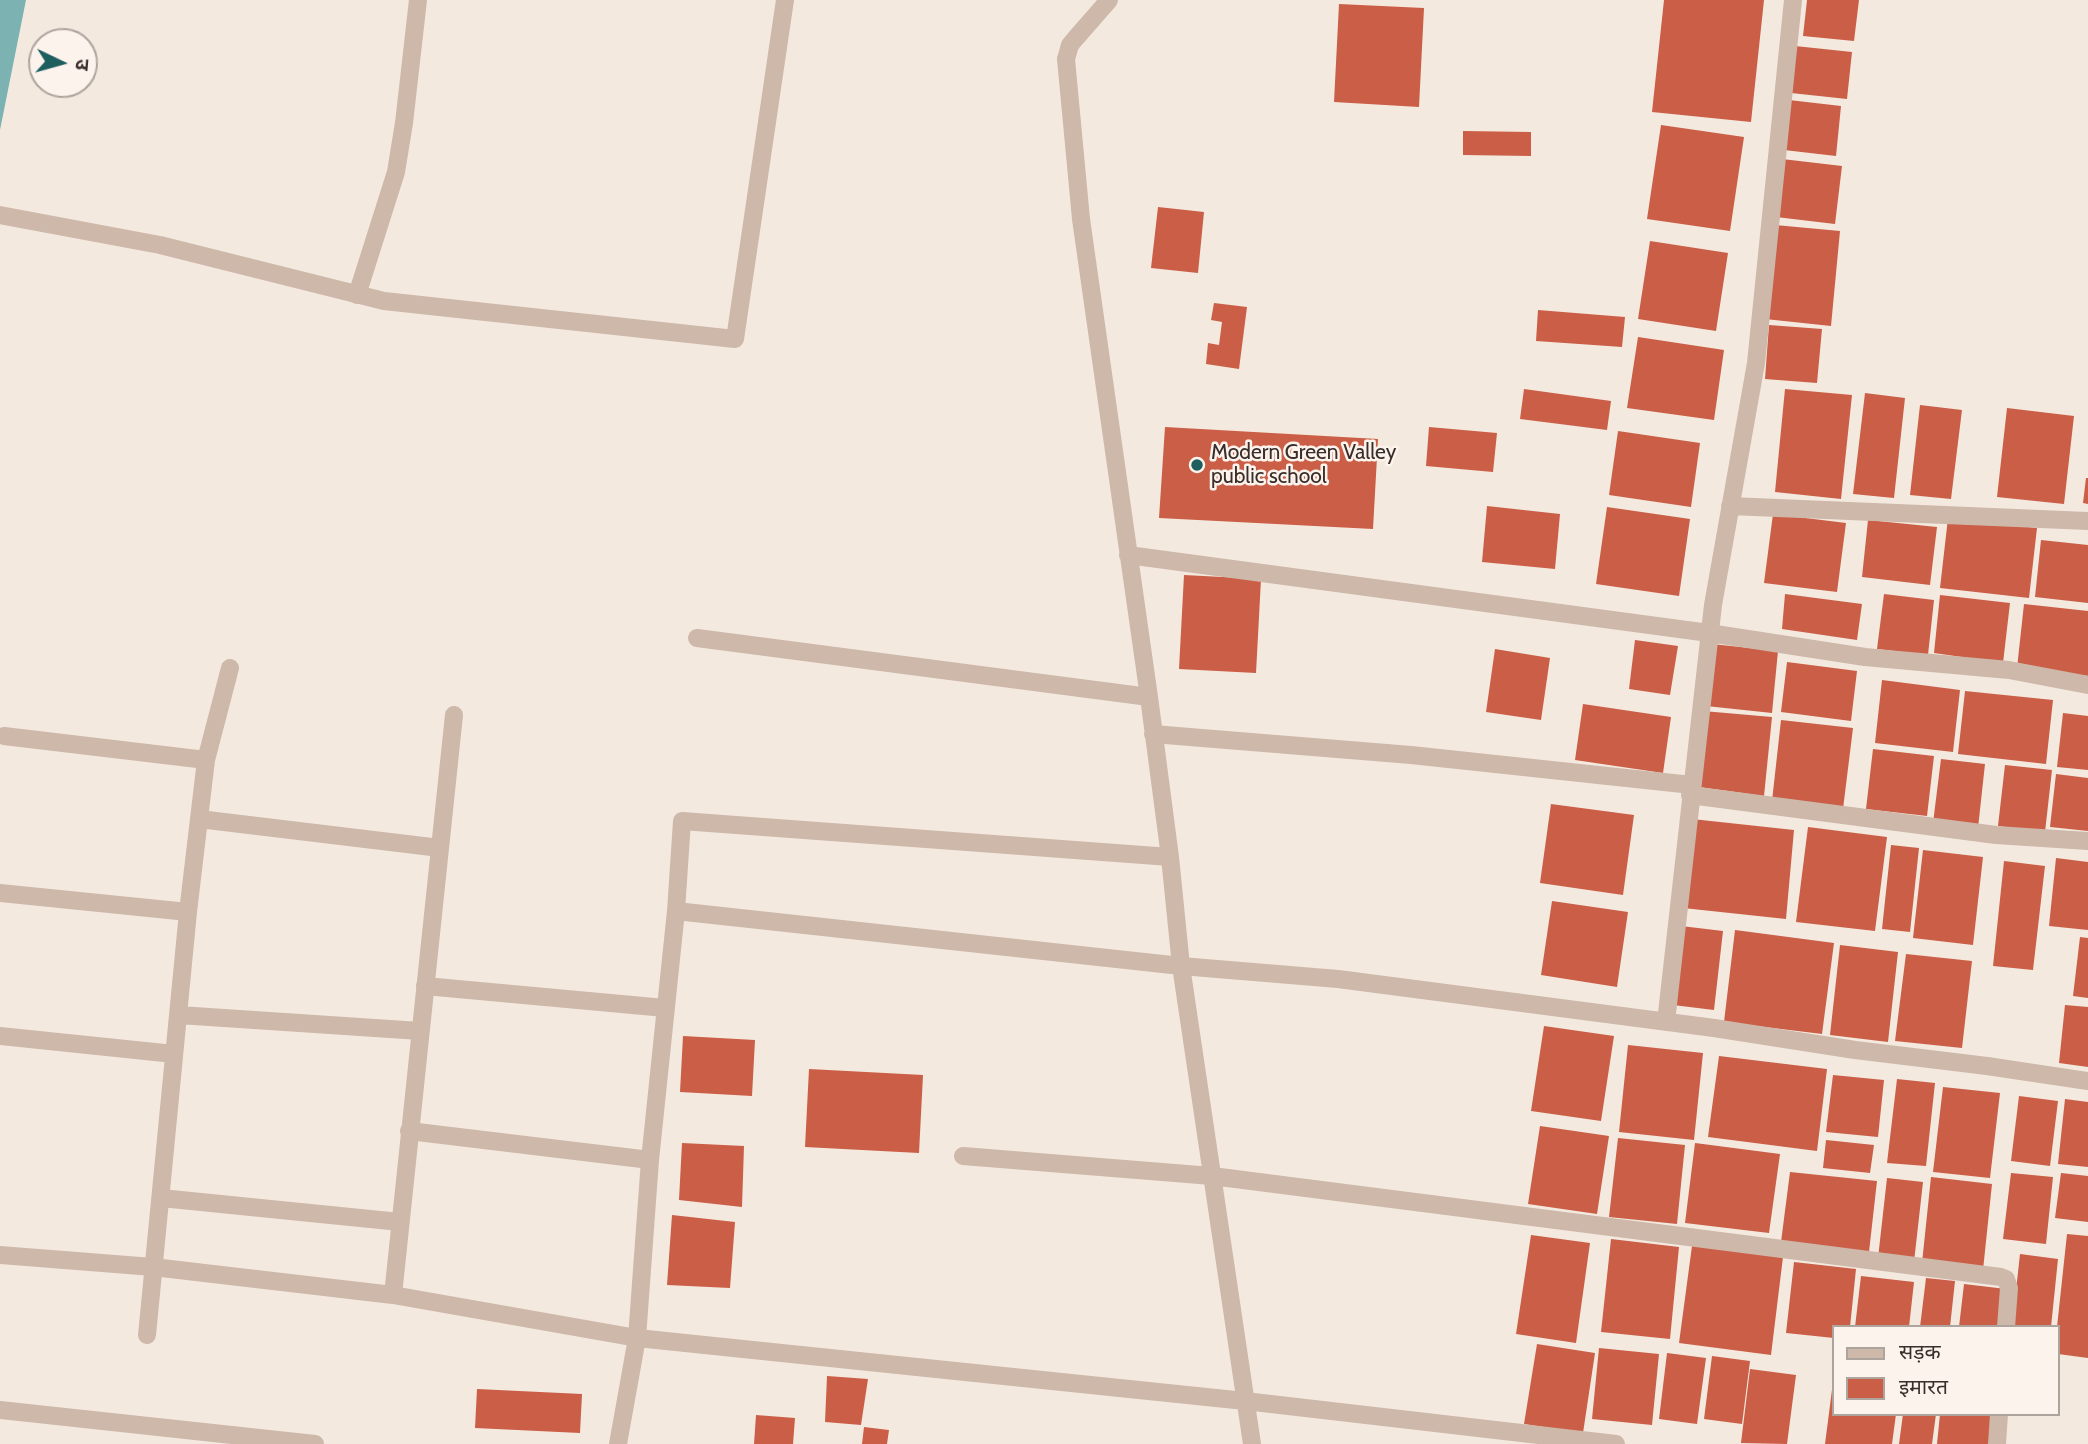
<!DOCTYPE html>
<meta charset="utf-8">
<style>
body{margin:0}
#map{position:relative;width:2088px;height:1444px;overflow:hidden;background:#f4e9df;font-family:Cabin,"Noto Sans Devanagari",sans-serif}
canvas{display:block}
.legend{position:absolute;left:1832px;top:1325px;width:228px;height:91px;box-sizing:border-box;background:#fbf3ec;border:2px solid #aea49e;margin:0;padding:9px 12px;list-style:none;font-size:21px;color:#3b2e2a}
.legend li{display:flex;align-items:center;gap:14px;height:35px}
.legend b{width:35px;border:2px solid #aea49e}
.north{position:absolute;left:28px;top:28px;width:70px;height:70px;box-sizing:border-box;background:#fbf3ec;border:2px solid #aea49e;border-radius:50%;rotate:95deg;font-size:19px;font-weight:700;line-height:28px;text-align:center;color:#3b2e2a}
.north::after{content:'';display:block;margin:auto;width:24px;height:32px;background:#1d5e5f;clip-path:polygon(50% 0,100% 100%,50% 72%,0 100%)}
</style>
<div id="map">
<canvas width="2088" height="1444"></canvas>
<ul class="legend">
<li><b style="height:9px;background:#cdb8aa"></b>सड़क</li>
<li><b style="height:19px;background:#cb5e46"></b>इमारत</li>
</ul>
<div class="north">उ</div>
</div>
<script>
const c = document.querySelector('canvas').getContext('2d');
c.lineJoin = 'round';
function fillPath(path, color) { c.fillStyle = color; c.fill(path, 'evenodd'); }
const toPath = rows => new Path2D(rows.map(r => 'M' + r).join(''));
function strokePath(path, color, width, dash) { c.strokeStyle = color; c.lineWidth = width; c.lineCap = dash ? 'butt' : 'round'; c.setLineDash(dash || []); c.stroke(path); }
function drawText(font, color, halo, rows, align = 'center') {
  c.font = font + ' Cabin,sans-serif'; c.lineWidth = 5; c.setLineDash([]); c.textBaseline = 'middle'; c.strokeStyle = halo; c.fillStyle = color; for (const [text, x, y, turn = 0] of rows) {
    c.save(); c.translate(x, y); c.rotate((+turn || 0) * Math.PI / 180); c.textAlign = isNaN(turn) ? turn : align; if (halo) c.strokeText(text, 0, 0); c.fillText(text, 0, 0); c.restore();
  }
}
const water = toPath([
 [0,0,26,0,0,130]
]);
const building = toPath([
 [1664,0,1764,0,1751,122,1652,112],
 [1807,0,1859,0,1854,41,1803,36],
 [1339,4,1424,8,1419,107,1334,102],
 [1795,46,1852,52,1847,99,1791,93],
 [1789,100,1841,106,1836,156,1784,150],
 [1661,125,1744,137,1730,231,1647,219],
 [1463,131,1531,132,1531,156,1463,155],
 [1782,159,1842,166,1835,224,1776,217],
 [1158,207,1204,212,1198,273,1151,268],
 [1775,225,1840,231,1831,326,1765,319],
 [1650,241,1728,253,1716,331,1638,319],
 [1214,303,1247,307,1239,369,1206,364,1208,343,1219,345,1222,322,1211,320],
 [1538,310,1625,317,1622,347,1536,341],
 [1769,325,1822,329,1817,383,1765,379],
 [1638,337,1724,350,1714,420,1627,408],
 [1524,389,1611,401,1607,430,1520,419],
 [1785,389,1852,395,1841,499,1775,492],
 [1865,393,1905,398,1894,498,1853,494],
 [1920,405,1962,410,1951,499,1910,495],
 [2007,408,2074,416,2064,504,1997,497],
 [1165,427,1378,439,1373,529,1159,518],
 [1429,427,1497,433,1493,472,1426,466],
 [1618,431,1700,443,1691,507,1609,495],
 [2086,478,2088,478,2088,504,2083,503],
 [1487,506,1560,514,1555,569,1482,562],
 [1607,507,1690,519,1679,596,1596,584],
 [1773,514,1846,523,1837,592,1764,583],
 [1948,518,2037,528,2029,598,1940,588],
 [1868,520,1937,527,1930,585,1862,577],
 [2041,540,2088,545,2088,603,2035,597],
 [1184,575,1261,579,1256,673,1179,669],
 [1785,594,1862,604,1857,640,1782,629],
 [1884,594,1934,600,1928,655,1877,649],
 [1940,595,2010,603,2003,663,1934,653],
 [2024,604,2088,611,2088,676,2017,668],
 [1635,640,1678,646,1670,695,1629,689],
 [1712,644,1778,651,1772,713,1706,706],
 [1495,649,1550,658,1541,720,1486,712],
 [1787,662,1857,671,1851,721,1781,712],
 [1882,680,1960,690,1953,752,1875,743],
 [1965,691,2053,700,2046,764,1958,754],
 [1583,704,1671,717,1663,773,1575,760],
 [1703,711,1772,717,1764,796,1699,787],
 [2063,713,2088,716,2088,770,2057,767],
 [1781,720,1853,728,1843,809,1772,801],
 [1873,749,1934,756,1927,816,1866,809],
 [1941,759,1985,764,1978,828,1933,823],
 [2005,765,2052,770,2045,832,1998,826],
 [2056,774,2088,778,2088,831,2050,827],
 [1551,804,1634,815,1623,895,1540,883],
 [1692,819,1794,830,1786,919,1683,908],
 [1808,827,1887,837,1875,931,1796,922],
 [1891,845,1919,848,1910,932,1882,929],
 [1923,850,1983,857,1973,945,1913,938],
 [2056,858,2088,862,2088,930,2049,926],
 [2004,861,2045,866,2033,970,1993,966],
 [1552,901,1628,912,1617,987,1541,975],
 [1681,926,1723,931,1714,1010,1673,1005],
 [1735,930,1834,943,1822,1034,1724,1022],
 [2080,937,2088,938,2088,998,2073,996],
 [1840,945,1898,952,1888,1042,1830,1035],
 [1906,954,1972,961,1962,1048,1895,1041],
 [2065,1005,2088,1007,2088,1067,2059,1063],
 [1544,1026,1614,1036,1601,1121,1531,1111],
 [683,1036,755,1040,752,1096,680,1092],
 [1628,1045,1703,1053,1694,1140,1619,1132],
 [1719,1056,1827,1069,1817,1151,1708,1137],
 [809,1069,923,1075,919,1153,805,1147],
 [1833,1075,1884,1080,1878,1137,1826,1132],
 [1897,1079,1935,1083,1926,1166,1887,1163],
 [1943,1087,2000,1093,1990,1178,1933,1172],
 [2019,1096,2058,1101,2050,1166,2011,1161],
 [2065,1099,2088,1102,2088,1167,2058,1164],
 [1540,1126,1609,1136,1597,1214,1528,1204],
 [1618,1138,1685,1145,1677,1224,1609,1217],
 [1826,1140,1874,1145,1870,1173,1823,1168],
 [682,1143,744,1146,742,1207,679,1200],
 [1695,1143,1780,1154,1769,1233,1685,1223],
 [1790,1172,1877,1181,1869,1252,1781,1242],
 [2011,1173,2053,1177,2046,1244,2003,1239],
 [2061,1173,2088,1176,2088,1222,2055,1218],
 [1931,1177,1992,1184,1983,1270,1922,1263],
 [1887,1178,1923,1182,1914,1262,1878,1258],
 [672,1215,735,1222,730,1288,667,1285],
 [2067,1234,2088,1236,2088,1358,2058,1354,2057,1327],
 [1531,1235,1590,1243,1576,1343,1516,1334],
 [1611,1239,1679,1247,1670,1339,1601,1332],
 [1692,1246,1783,1257,1771,1355,1679,1343],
 [2020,1254,2058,1259,2051,1327,2012,1327],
 [1794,1262,1856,1269,1850,1327,1834,1327,1834,1338,1786,1333],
 [1861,1276,1914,1282,1909,1327,1855,1327],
 [1926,1278,1955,1281,1950,1327,1920,1327],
 [1964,1284,2006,1289,2002,1327,1959,1327],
 [1537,1344,1595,1353,1583,1433,1524,1424],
 [1599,1348,1659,1354,1652,1425,1592,1419],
 [1667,1353,1706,1358,1697,1424,1659,1419],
 [1712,1356,1750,1361,1742,1424,1704,1419],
 [1750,1369,1796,1375,1787,1444,1741,1443],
 [827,1376,868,1379,861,1425,825,1422],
 [1833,1382,1834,1382,1834,1414,1896,1414,1892,1444,1825,1444],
 [477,1389,582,1394,580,1433,475,1428],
 [1903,1414,1936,1414,1932,1444,1899,1444],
 [1940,1414,1997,1414,1993,1444,1937,1444],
 [756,1415,795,1418,793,1444,754,1444],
 [864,1427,889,1430,887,1444,862,1444]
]);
const street = toPath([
 [1109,0,1075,39,1070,45,1066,59,1081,219,1149,697,1170,857,1181,966,1252,1444],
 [0,215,160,245,384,301,735,339,785,0],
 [357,295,396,172,404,123,418,0],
 [1730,506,2088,521],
 [1128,555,1709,633,1865,657,2009,670,2088,685],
 [697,638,1149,697],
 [1153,734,1411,755,1692,785],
 [4,736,206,760],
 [1690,795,1996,835,2088,841],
 [199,819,440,848],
 [0,893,188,912],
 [676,911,1181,966,1338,979,1714,1028,1855,1050,1987,1066,2088,1081],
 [425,986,665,1008],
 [179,1015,420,1031],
 [1666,1022,1713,605,1756,363,1793,0],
 [0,1036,174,1054],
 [409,1131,650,1160],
 [963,1156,1212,1176,2001,1277,2006,1279,2009,1288,2006,1327],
 [161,1198,400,1222],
 [0,1255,153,1267,393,1295,637,1338,1245,1401,1616,1444],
 [393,1295,454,715],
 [147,1335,188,912,206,760,230,668],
 [0,1410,315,1444],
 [618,1444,637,1338,650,1160,676,911,682,821,1170,857],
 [1997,1444,1999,1414]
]);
const markers = [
 [1197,465,7,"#1d5e5f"]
];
const poiNames = [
 ["Modern Green Valley",1211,453],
 ["public school",1211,477]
];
fillPath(water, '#7cb3b2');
fillPath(building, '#cb5e46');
strokePath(street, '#cdb8aa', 18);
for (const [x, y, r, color] of markers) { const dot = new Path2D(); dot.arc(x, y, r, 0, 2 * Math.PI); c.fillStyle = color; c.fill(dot); strokePath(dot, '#fbf3ec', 2.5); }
drawText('21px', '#3b2e2a', '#fbf3ec', poiNames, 'left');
</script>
